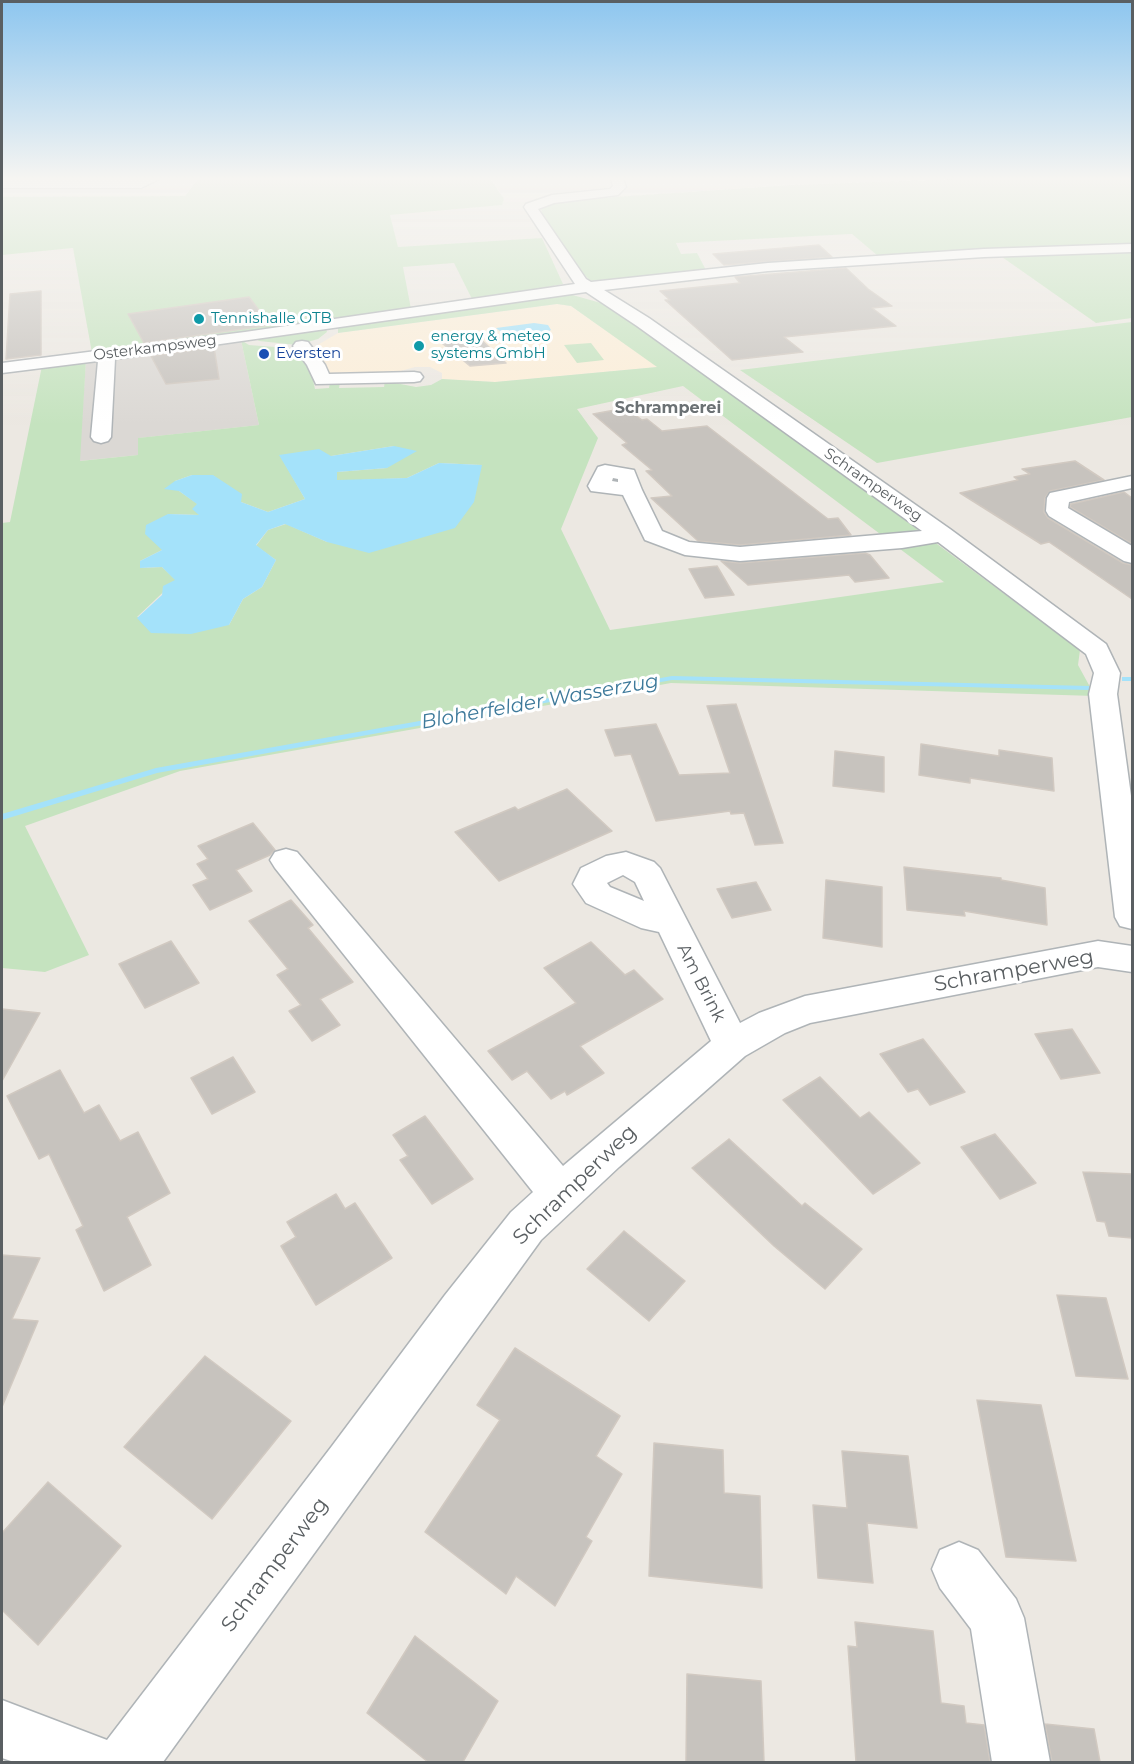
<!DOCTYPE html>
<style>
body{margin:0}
#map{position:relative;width:1134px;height:1764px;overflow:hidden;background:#ece8e2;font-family:Montserrat,sans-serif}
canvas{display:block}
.frame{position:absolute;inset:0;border:3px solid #5a5f62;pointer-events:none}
</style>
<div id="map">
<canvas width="1134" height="1764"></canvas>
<div class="frame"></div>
</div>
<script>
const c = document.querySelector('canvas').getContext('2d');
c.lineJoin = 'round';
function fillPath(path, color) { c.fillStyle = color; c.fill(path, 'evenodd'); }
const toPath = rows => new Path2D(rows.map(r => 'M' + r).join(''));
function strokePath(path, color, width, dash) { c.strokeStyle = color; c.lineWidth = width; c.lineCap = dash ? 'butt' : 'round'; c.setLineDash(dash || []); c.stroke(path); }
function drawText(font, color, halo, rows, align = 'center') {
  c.font = font + ' Montserrat,sans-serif'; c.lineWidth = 6; c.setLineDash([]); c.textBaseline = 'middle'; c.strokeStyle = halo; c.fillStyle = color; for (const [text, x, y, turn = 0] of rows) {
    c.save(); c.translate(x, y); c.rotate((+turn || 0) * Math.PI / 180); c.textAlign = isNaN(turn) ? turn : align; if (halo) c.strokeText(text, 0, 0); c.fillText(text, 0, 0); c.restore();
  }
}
const commercial = toPath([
 [557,304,571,306,658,367,495,382,442,379,442,373,430,367,415,367,390,374,327,375,311,349,338,333]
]);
const industrial = toPath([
 [241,340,259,425,139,438,138,455,79,461,86,360]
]);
const green = toPath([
 [199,178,490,178,504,199,502,205,390,215,398,247,542,238,563,284,473,301,454,263,403,267,411,309,92,353,73,248,2,255,2,197,185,196],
 [987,178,1132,178,1132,245,997,249,878,256,852,234,676,243,681,254,697,253,706,270,590,281,571,259,542,215,541,207,552,202,614,197,792,185],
 [1132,252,1132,318,1096,323,1002,257],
 [569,294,601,303,709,375,1080,650,1078,665,1095,696,671,683,180,771,25,826,89,955,45,972,2,968,2,523,10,522,42,366,86,360,80,461,138,455,138,438,259,425,241,340,249,345,301,349,310,366,315,389,329,388,330,383,340,383,339,388,384,387,385,381,416,387,431,385,442,379,495,382,657,367,571,306,557,304,338,333,338,325],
 [683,386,944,582,945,582,610,630,561,529,598,438,577,409],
 [394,446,387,468,337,472,337,481,407,478,439,463,482,465,327,542,286,524,268,530,256,546,276,560,262,587,243,599,229,625,137,617,176,580,162,567,140,568,140,561,162,550,168,514,200,515,198,504,179,491,175,481,192,475,214,476,241,502,268,512,305,499,280,455,331,456],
 [1132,322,1132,417,877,463,740,370],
 [326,328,327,332,318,339,297,345,259,341,253,337],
 [591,343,604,360,577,363,564,345]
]);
const water = toPath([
 [534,323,548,325,551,330,542,335,523,336,501,332,496,328],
 [394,446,417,451,387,468,337,472,337,480,407,478,439,463,482,465,474,502,455,528,369,553,327,542,285,524,268,530,256,545,276,560,262,587,243,599,229,625,191,634,151,633,137,618,162,595,163,586,175,580,162,567,140,568,140,561,162,550,145,534,146,525,168,514,199,515,192,509,197,504,179,491,164,489,175,481,192,475,213,475,242,494,241,502,268,512,305,499,279,455,319,449,331,456]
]);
const stream = toPath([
 [672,676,1090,686,1094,688,1090,690,672,680,157,773,2,820,2,814,156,768,672,676],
 [1122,677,1132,677,1132,681,1122,681,1122,677]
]);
const building = toPath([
 [819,245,832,257,724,265,713,254,819,245],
 [846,268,868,289,892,306,872,308,896,326,784,337,803,352,732,360,665,300,670,300,660,291,740,283,735,277,846,268],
 [41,291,41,355,6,359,10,294,41,291],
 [249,297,270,325,144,343,128,314,249,297],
 [473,332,506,363,470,366,432,335,473,332],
 [214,347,219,379,166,384,151,356,214,347],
 [626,408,642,420,647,419,662,431,707,426,828,519,838,518,851,535,740,545,698,541,651,498,672,496,646,471,652,470,622,445,627,443,593,414,626,408],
 [1075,461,1104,480,1050,491,1045,498,1044,512,1048,518,1123,563,1132,565,1132,599,1049,542,1041,544,960,493,1018,480,1014,477,1030,474,1022,469,1075,461],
 [1124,492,1132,498,1132,544,1070,507,1071,504,1124,492],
 [865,553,870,555,889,578,855,582,849,575,748,585,721,561,740,563,865,553],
 [717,566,734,595,705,598,689,569,717,566],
 [736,704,783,843,755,845,744,813,731,814,730,811,656,821,631,754,615,756,605,730,656,724,679,775,730,773,707,706,736,704],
 [921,744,999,756,999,750,1052,758,1054,791,970,778,970,783,919,775,921,744],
 [835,751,884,757,884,792,833,786,835,751],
 [567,789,612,831,499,881,455,832,515,807,518,810,567,789],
 [253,823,275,850,270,855,236,870,252,891,210,910,193,885,208,879,197,864,208,859,198,846,253,823],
 [904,867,1001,878,1001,880,1045,888,1047,925,964,911,965,916,907,910,904,867],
 [826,880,882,887,882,947,823,938,826,880],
 [756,882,771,910,732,918,717,889,756,882],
 [291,900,313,925,308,928,353,982,320,999,340,1025,312,1041,289,1011,301,1005,277,975,288,969,249,921,291,900],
 [171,941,199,983,145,1008,119,964,171,941],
 [591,942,625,975,634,970,663,999,580,1046,604,1073,567,1095,565,1091,551,1099,527,1071,512,1080,488,1051,576,1003,544,968,591,942],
 [2,1009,40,1013,2,1081,2,1009],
 [1072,1029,1100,1073,1061,1079,1035,1034,1072,1029],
 [923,1039,965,1092,930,1105,918,1089,908,1092,880,1054,923,1039],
 [233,1057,255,1092,212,1114,191,1078,233,1057],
 [60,1070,84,1113,99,1105,120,1141,138,1132,170,1193,127,1217,151,1265,104,1291,76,1230,83,1226,49,1154,39,1159,7,1096,60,1070],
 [820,1077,860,1118,869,1112,920,1163,873,1194,783,1100,820,1077],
 [425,1116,473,1179,432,1204,400,1160,408,1156,393,1135,425,1116],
 [995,1134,1036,1183,1000,1199,961,1147,995,1134],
 [729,1139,802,1206,805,1203,862,1249,825,1289,774,1246,692,1168,729,1139],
 [1083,1172,1132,1174,1132,1238,1109,1236,1105,1222,1097,1221,1083,1172],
 [336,1194,345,1209,355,1203,392,1258,316,1305,281,1246,296,1237,287,1222,336,1194],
 [624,1231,685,1281,649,1321,587,1269,624,1231],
 [2,1255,40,1258,12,1319,38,1321,2,1407,2,1255],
 [1057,1295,1106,1298,1128,1379,1076,1376,1057,1295],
 [515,1348,620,1416,596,1456,622,1474,586,1537,592,1541,555,1606,516,1576,506,1594,425,1532,500,1420,477,1405,515,1348],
 [205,1356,291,1421,212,1519,124,1447,205,1356],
 [977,1400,1041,1405,1076,1561,1006,1557,977,1400],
 [654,1443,723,1450,724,1493,760,1496,762,1588,649,1576,654,1443],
 [842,1451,908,1456,917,1528,867,1523,873,1583,818,1578,813,1505,847,1508,842,1451],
 [48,1482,121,1546,38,1645,2,1610,2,1533,48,1482],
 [855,1622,933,1631,941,1703,964,1706,966,1723,984,1725,990,1762,856,1762,848,1646,857,1647,855,1622],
 [415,1636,498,1701,463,1762,428,1762,367,1713,415,1636],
 [687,1674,761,1681,764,1762,686,1762,687,1674],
 [1045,1724,1094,1729,1100,1762,1052,1762,1045,1724]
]);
const minor = toPath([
 [144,178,161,178,141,188,2,188,2,180,139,180,144,178],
 [611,178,623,178,626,187,618,195,554,203,538,209,586,279,591,282,768,263,984,249,1132,244,1132,252,984,257,768,271,604,290,649,318,950,529,1106,644,1120,673,1117,694,1132,803,1132,929,1120,926,1115,917,1089,694,1094,673,1086,654,938,542,902,548,740,561,685,555,645,540,623,495,591,491,588,486,598,467,605,465,634,470,642,490,662,531,689,542,740,547,922,531,637,326,586,292,115,359,111,437,108,441,101,443,94,441,91,437,98,361,2,373,2,363,245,332,575,284,524,207,526,204,552,195,610,189,613,186,611,178],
 [613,478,618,479,618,482,612,481,613,478],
 [302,341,308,342,325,365,329,374,414,372,420,373,423,377,420,381,414,382,316,384,307,365,293,346,296,342,302,341],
 [1132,476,1132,488,1069,502,1068,508,1132,546,1132,563,1124,561,1049,516,1046,511,1047,498,1050,493,1132,476],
 [286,849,297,852,563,1166,711,1041,659,932,641,928,586,903,573,884,581,868,606,856,626,852,654,862,660,868,740,1023,759,1013,805,996,1098,941,1132,946,1132,972,1098,967,810,1023,785,1033,745,1056,619,1167,541,1240,163,1762,14,1762,2,1758,2,1700,107,1740,332,1446,445,1295,511,1212,533,1192,275,868,270,860,275,852,286,849],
 [623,875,635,882,644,901,610,887,607,883,623,875],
 [959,1542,978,1550,1016,1599,1024,1618,1050,1762,992,1762,971,1629,940,1588,932,1569,940,1550,959,1542]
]);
const markers = [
 [199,319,6,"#0f9aa8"],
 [419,346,6,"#0f9aa8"],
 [264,354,6,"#1a4fb4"]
];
const farCulturenames = [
 ["Tennishalle OTB",211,319],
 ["energy & meteo",431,337],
 ["systems GmbH",431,354]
];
const farStreetnames = [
 ["Osterkampsweg",155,348,-7],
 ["Schramperweg",873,485,35]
];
const farTransitnames = [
 ["Eversten",276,354]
];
const farNeighbourhoodnames = [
 ["Schramperei",668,408]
];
const streetNames = [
 ["Am Brink",701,983,63]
];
const waterNames = [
 ["Bloherfelder Wasserzug",540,702,-10]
];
const nearStreetnames = [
 ["Schramperweg",1014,971,-10],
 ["Schramperweg",575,1185,-44],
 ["Schramperweg",275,1565,-53]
];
fillPath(commercial, '#fceed8');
fillPath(industrial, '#dbd8d4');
fillPath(green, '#c5e3bf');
fillPath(water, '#a4e2fa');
fillPath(stream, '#a4e2fa');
fillPath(building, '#c7c3be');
strokePath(building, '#d1c9c1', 1.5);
strokePath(minor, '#afb4b7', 3);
fillPath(minor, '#fff');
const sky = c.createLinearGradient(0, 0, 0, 425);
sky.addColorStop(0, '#8dc6ef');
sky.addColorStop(0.42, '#f6f5f2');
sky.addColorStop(1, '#f6f5f200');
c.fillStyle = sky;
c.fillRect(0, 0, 1134, 425);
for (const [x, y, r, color] of markers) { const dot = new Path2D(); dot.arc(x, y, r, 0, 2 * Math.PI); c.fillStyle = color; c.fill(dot); strokePath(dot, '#fff', 2); }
drawText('15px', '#0d838f', '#fff', farCulturenames, 'left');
drawText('15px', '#5a5f62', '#fff', farStreetnames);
drawText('15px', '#164399', '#fff', farTransitnames, 'left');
drawText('bold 16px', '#6b7174', '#fff', farNeighbourhoodnames);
drawText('18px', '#5a5f62', '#fff', streetNames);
drawText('italic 20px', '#3d799a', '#fff', waterNames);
drawText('21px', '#5a5f62', '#fff', nearStreetnames);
</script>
